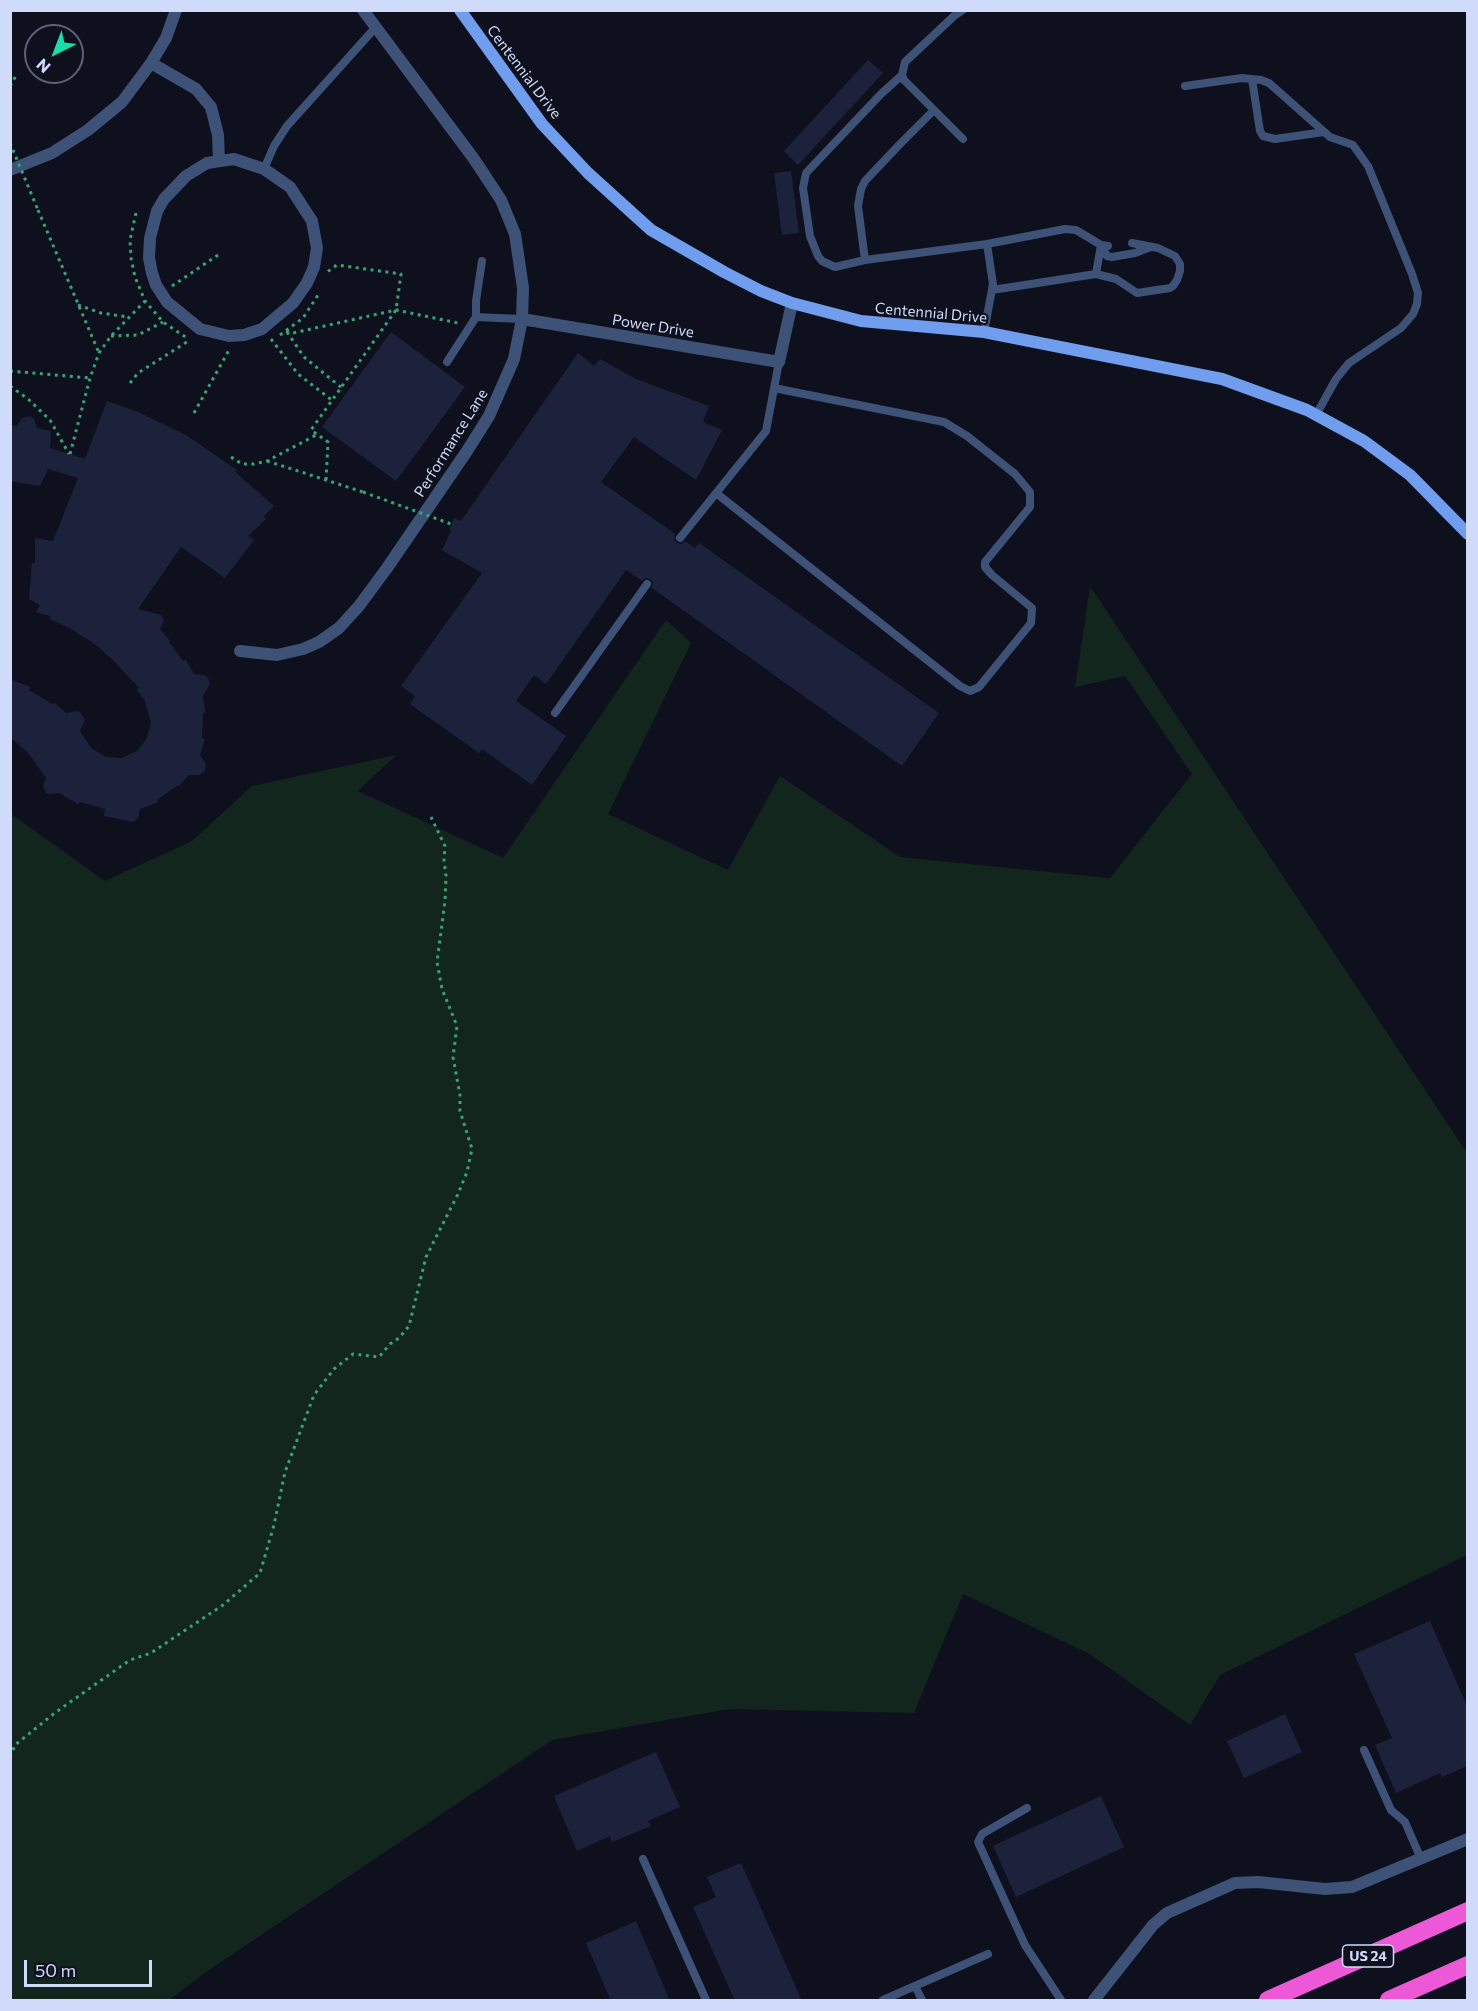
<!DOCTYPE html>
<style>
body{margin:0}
#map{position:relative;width:1478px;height:2011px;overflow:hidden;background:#0e111d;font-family:Commissioner,sans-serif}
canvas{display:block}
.frame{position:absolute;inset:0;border:12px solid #d0dafa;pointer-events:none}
.north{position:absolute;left:24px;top:24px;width:60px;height:60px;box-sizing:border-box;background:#0e111d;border:2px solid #5c6175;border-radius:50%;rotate:222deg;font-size:16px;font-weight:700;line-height:24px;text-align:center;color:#d0dafa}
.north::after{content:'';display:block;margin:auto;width:21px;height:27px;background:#19dca7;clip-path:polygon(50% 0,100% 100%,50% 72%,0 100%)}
.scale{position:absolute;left:24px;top:1960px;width:128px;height:27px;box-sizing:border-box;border:3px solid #d0dafa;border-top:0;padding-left:8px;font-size:18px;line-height:21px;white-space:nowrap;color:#d0dafa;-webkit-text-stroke:4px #0e111d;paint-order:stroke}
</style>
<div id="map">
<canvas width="1478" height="2011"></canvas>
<div class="frame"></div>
<div class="north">N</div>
<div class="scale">50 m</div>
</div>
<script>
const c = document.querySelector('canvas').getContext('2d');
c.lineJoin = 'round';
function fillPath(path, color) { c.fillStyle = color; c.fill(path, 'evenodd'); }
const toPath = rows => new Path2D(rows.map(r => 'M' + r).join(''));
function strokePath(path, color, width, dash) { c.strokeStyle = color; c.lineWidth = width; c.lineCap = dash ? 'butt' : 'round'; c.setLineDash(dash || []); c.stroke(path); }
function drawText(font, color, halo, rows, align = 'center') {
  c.font = font + ' Commissioner,sans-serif'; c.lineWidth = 4.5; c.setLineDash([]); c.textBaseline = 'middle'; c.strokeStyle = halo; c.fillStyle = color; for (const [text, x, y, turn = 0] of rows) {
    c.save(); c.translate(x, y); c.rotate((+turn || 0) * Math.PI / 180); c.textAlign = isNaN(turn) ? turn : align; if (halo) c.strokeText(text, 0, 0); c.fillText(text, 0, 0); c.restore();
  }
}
const green = toPath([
 [1090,586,1467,1153,1467,1555,1220,1675,1190,1725,1088,1653,963,1594,914,1713,729,1709,552,1740,206,1972,169,2000,11,2000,11,814,105,881,192,841,252,786,396,755,358,791,503,858,666,620,691,643,608,814,728,870,780,776,900,857,1110,878,1192,774,1125,676,1075,687]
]);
const building = toPath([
 [868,60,883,73,798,165,784,151],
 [791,171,799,233,782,235,774,173],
 [391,332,465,387,396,481,322,427],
 [578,353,594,366,600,359,636,379,709,406,703,422,722,430,696,480,634,437,601,482,675,534,674,540,677,543,682,544,685,541,695,548,699,543,939,713,902,766,652,588,653,582,650,579,645,578,642,581,626,570,546,684,534,675,516,701,566,736,532,785,482,749,479,753,410,704,415,696,401,686,482,573,442,550,451,531,450,529,454,518,461,521],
 [107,401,138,412,186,435,237,470,235,472,274,506,264,516,266,519,248,536,254,540,225,578,181,547,138,609,161,615,164,621,160,629,170,641,169,642,183,661,186,660,194,674,204,675,208,678,210,684,203,696,205,712,203,713,202,738,205,739,200,755,206,764,205,770,200,775,189,775,179,786,177,786,157,800,158,802,140,809,138,818,133,822,104,816,105,809,80,802,78,804,59,793,47,794,43,786,46,778,29,754,10,737,10,679,30,687,29,690,52,704,55,703,66,713,76,711,80,712,85,720,80,731,91,748,106,757,122,758,137,751,146,740,151,723,145,701,137,690,139,688,113,660,92,642,69,628,50,619,50,616,36,612,40,605,29,599,32,563,35,563,35,538,53,541,78,478,48,469,40,486,10,481,10,425,17,426,22,418,30,416,34,419,37,428,51,431,50,448,85,459],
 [1430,1621,1467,1706,1467,1766,1442,1777,1440,1773,1396,1793,1375,1745,1392,1738,1354,1654],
 [1285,1714,1302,1752,1244,1778,1227,1741],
 [656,1752,680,1807,648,1821,651,1826,612,1842,610,1836,577,1851,554,1796],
 [1101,1796,1124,1847,1016,1897,993,1846],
 [741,1863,802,2001,735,2001,693,1907,716,1897,707,1877],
 [636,1921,670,2001,611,2001,586,1943]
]);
const path = toPath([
 [10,86,17,74],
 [38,210,99,353],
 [136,213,130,240,131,258,135,277,145,301,163,322,187,338],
 [172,286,218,255],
 [78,305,101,313,128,317],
 [286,331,293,333,396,310,458,323],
 [287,332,304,357,342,388],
 [280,335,303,318,320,292],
 [111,336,138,335,163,322],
 [271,339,298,374,333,401],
 [10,371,90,378],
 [130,383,138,373,190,340],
 [10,386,28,399,50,420,69,454],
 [194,413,229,350],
 [70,454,90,378,99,353,111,336,145,301],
 [231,457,242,464,254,464,267,461,318,434],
 [267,461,363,492],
 [326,480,328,442,311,430,396,310,401,274,337,265,327,272],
 [10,1757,15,1745,56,1712,130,1660,151,1653,223,1605,260,1573,274,1525,285,1472,314,1395,334,1369,353,1354,379,1357,390,1344,399,1338,409,1326,426,1257,458,1194,467,1172,472,1149,460,1111,460,1095,453,1057,457,1026,442,989,437,962,445,901,446,876,444,860,445,846,431,817]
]);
const lane = toPath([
 [902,75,881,94,806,173,803,188,810,236,818,256,822,261,835,267,865,260,987,244,993,284,984,332],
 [1252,79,1260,131,1263,136,1275,139,1324,132],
 [1185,86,1242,78,1261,80,1269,83,1330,137,1353,145,1368,166,1412,274,1418,293,1417,304,1413,314,1401,328,1349,363,1336,379,1316,415],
 [963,139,904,80,902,75,905,62,954,16,963,10],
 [264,169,274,146,287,126,375,28],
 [987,244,1065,229,1076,230,1101,245,1108,246],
 [1101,245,1107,256,1112,257,1135,253,1151,247],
 [865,260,858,206,861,189,865,181,901,143,934,110],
 [482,261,476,301,476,317,522,319],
 [1096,274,1101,245],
 [992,290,1096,274,1116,279,1137,293,1170,288,1173,286,1177,280,1180,271,1180,264,1175,256,1158,248,1132,243],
 [447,362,476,317],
 [716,493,960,686,970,691,979,687,1031,623,1032,608,992,575,985,567,985,562,1030,507,1030,492,1015,474,967,436,944,422,774,388],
 [680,538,766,431,779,362],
 [555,713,647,584],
 [1364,1750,1391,1810,1405,1822,1421,1859],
 [1027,1808,982,1834,978,1842,1025,1945,1061,2000],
 [643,1859,706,2000],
 [915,1986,922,2000],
 [883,2000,988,1954]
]);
const street = toPath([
 [151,63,196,89,211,107,218,135,219,160],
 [234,159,264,169,290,187,312,221,317,248,314,267,307,283,293,303,262,329,244,335,229,336,200,329,167,302,156,285,152,273,149,258,150,238,157,211,164,199,186,176,207,163,234,159],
 [10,170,52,153,88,130,122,102,151,63,166,38,176,10],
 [522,319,779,362,792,303],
 [240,651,277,655,303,649,319,642,339,628,359,606,387,568,467,451,489,416,514,359,522,319,523,288,515,234,501,200,474,159,363,10],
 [1094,2000,1153,1925,1167,1913,1235,1883,1258,1882,1325,1889,1352,1887,1468,1839]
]);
const secondary = toPath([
 [460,10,542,124,588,173,651,230,724,272,761,291,792,303,861,321,984,332,1222,379,1307,410,1364,441,1410,475,1468,534]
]);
const highway = toPath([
 [1268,2000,1468,1911],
 [1389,2000,1468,1965]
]);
const pathBridge = toPath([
 [10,143,38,210],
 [363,492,451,524]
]);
const shields = [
 [1368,1956,51]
];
const shieldNames = [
 ["US 24",1368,1956]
];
const streetNames = [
 ["Centennial Drive",524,72,53],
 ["Centennial Drive",931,313,5],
 ["Power Drive",653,326,9],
 ["Performance Lane",451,443,-58]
];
fillPath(green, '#12261e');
fillPath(building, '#1c223c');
strokePath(path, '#3aa376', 3, [3, 4.5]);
strokePath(lane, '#3e5177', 8);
strokePath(street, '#3e5177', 12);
strokePath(secondary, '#719def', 12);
strokePath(highway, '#ec58d6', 18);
strokePath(pathBridge, '#3aa376', 3, [3, 4.5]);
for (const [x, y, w] of shields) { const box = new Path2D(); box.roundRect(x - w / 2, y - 11, w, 22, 4.5); c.fillStyle = '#0e111d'; c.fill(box); strokePath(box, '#d0dafa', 1.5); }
drawText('bold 14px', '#d0dafa', null, shieldNames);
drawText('15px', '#d0dafa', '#0e111d', streetNames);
</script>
